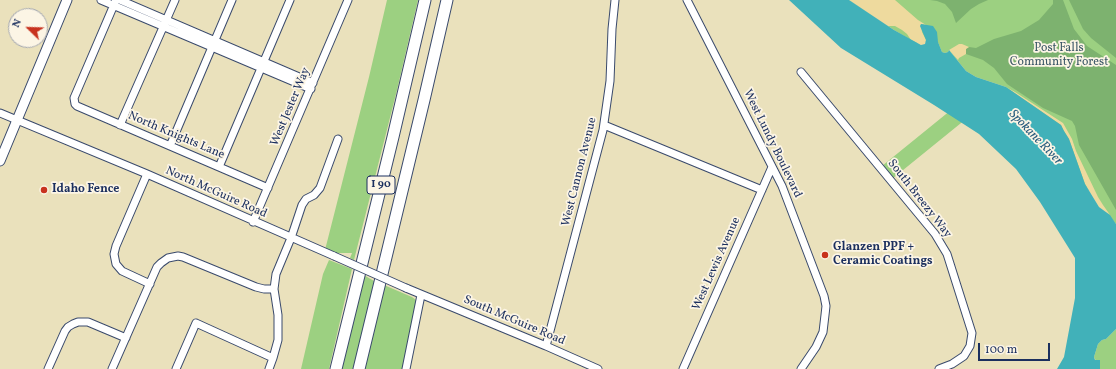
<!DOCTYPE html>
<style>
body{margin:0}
#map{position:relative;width:1116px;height:369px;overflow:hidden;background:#eae1bc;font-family:Vollkorn,serif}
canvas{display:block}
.north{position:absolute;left:8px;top:8px;width:40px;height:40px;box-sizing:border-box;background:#fcf5e5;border:1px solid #a2a6af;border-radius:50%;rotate:293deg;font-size:11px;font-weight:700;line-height:16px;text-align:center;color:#1b2f5e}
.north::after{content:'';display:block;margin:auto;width:14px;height:18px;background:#c8321e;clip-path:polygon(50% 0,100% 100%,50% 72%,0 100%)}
.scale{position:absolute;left:978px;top:343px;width:72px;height:18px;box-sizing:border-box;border:2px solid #1b2f5e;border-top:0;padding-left:5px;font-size:12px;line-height:14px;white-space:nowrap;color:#1b2f5e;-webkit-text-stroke:3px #fcf5e5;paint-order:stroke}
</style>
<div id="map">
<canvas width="1116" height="369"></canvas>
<div class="north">N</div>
<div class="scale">100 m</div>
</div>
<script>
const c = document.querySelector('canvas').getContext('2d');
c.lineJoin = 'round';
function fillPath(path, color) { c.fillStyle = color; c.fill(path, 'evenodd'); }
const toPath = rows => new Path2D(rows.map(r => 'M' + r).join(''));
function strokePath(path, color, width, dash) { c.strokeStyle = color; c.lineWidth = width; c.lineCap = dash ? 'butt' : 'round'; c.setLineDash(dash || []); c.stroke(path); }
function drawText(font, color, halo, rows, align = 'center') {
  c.font = font + ' Vollkorn,serif'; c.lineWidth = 3.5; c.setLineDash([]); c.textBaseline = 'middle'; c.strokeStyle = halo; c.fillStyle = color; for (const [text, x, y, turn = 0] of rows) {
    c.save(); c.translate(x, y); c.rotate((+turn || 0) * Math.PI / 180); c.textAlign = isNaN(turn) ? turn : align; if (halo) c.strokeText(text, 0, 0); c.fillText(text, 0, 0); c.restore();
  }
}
const green = toPath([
 [387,0,418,0,397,90,354,260,350,258,352,253,334,253,325,250,369,77],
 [849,0,1116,0,1116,224,1006,87,976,77,966,71,949,50,948,52,945,53,942,52,937,40,916,43,894,30],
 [951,110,966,119,892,179,882,166],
 [329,260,352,269,329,369,301,369,323,274],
 [362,274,374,281,354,369,338,369],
 [384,285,412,297,416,300,417,303,403,369,363,369],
 [1116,329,1116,369,1100,369,1094,357,1098,344,1102,340,1106,339]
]);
const forest = toPath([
 [930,0,988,0,979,4,971,9,956,23,952,12,945,4,937,1],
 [1053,0,1063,0,1074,29,1087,46,1116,65,1116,210,1079,145,1075,126,1072,121,1043,108,1007,84,994,68,983,60,966,54,966,49,969,47,976,48,994,39,1021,31,1039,20,1053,4],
 [1069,0,1116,0,1116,58,1091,38,1083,29]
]);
const sand = toPath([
 [849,0,895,0,918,20,926,25,921,24,922,32,926,40,925,44,921,45,911,40,907,34,902,30,895,26,887,26],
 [959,44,962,44,969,47,966,49,966,54,959,58,958,60,949,50],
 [1006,87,1015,92,1063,123,1072,139,1076,151,1098,197,1103,205,1115,222,1110,215,1099,207,1085,184,1069,139,1064,131,1061,125]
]);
const water = toPath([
 [789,0,849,0,894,30,921,45,925,44,926,40,920,26,921,24,933,26,937,32,938,42,942,52,945,53,948,52,949,50,966,71,976,77,1006,87,1061,125,1064,131,1069,139,1085,184,1099,207,1110,215,1116,224,1116,329,1106,339,1102,340,1098,344,1094,357,1095,360,1100,360,1100,369,1057,369,1064,357,1075,298,1075,258,1040,202,1016,169,979,134,934,105,841,48]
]);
const minor = toPath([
 [101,0,311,89],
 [116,0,74,98,75,104,77,106,268,188],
 [120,0,313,83],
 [687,0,782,186,824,296,826,306,825,315,823,332,816,347,801,369],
 [801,72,935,234,947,254,972,333,970,346,964,356,952,364,939,369],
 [0,113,147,174,334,256],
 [120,125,175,0],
 [604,125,762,190],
 [170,146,232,0],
 [219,167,290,0],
 [147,174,116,246,114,254,116,264,122,271,150,284],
 [253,222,348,0],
 [406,288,546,346,598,369],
 [546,346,603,130,610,81,612,29,615,0],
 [48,369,65,331,68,327,73,324,78,322,88,322,126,338],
 [112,369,157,267,161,263,168,258,178,256,183,257,256,287,264,289,274,289],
 [176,369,196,323,273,358],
 [269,369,273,358,278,340,278,315,274,289,276,274,291,238,302,205,306,199,314,195,320,188,338,139],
 [406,369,421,295],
 [683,369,772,167]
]);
const major = toPath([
 [0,161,67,0]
]);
const highway = toPath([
 [336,369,393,137,425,0],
 [359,369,424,100,447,0]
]);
const minorBridge = toPath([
 [334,256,406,288]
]);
const markers = [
 [44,190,4,"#c8321e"],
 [825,255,4,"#c8321e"]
];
const shields = [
 [381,185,28]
];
const shieldNames = [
 ["I 90",381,185]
];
const parkNames = [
 ["Post Falls",1059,49],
 ["Community Forest",1059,63]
];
const streetNames = [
 ["West Jester Way",291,107,-67],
 ["North Knights Lane",176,136,23],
 ["West Lundy Boulevard",772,144,64],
 ["West Cannon Avenue",580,172,-76],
 ["North McGuire Road",216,193,24],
 ["South Breezy Way",919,199,52],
 ["West Lewis Avenue",717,264,-66],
 ["South McGuire Road",514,321,23]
];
const poiNames = [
 ["Idaho Fence",52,190],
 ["Glanzen PPF +",833,248],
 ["Ceramic Coatings",833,262]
];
const waterNames = [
 ["Spokane River",1035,138,46]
];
fillPath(green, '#9cd081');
fillPath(forest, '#7db26f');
fillPath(sand, '#eeda9e');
fillPath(water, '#41b1b9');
strokePath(minor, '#3a4a6c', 9);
strokePath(major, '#3a4a6c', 11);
strokePath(highway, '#3a4a6c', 13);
strokePath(minor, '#fff', 7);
strokePath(major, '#fff', 9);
strokePath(highway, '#fff', 11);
strokePath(minorBridge, '#3a4a6c', 9, []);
strokePath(minorBridge, '#fff', 7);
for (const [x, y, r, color] of markers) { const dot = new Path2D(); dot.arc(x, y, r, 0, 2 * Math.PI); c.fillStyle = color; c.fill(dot); strokePath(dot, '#fcf5e5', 1.5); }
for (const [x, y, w] of shields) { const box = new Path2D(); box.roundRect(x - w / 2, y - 9, w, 18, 3); c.fillStyle = '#fcf5e5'; c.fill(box); strokePath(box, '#1b2f5e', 1); }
drawText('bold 11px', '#1b2f5e', null, shieldNames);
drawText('12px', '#3b5767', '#fcf5e5', parkNames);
drawText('12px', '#1b2f5e', '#fcf5e5', streetNames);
drawText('bold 12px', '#1b2f5e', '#fcf5e5', poiNames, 'left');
drawText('italic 13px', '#285c7e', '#fcf5e5', waterNames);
</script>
